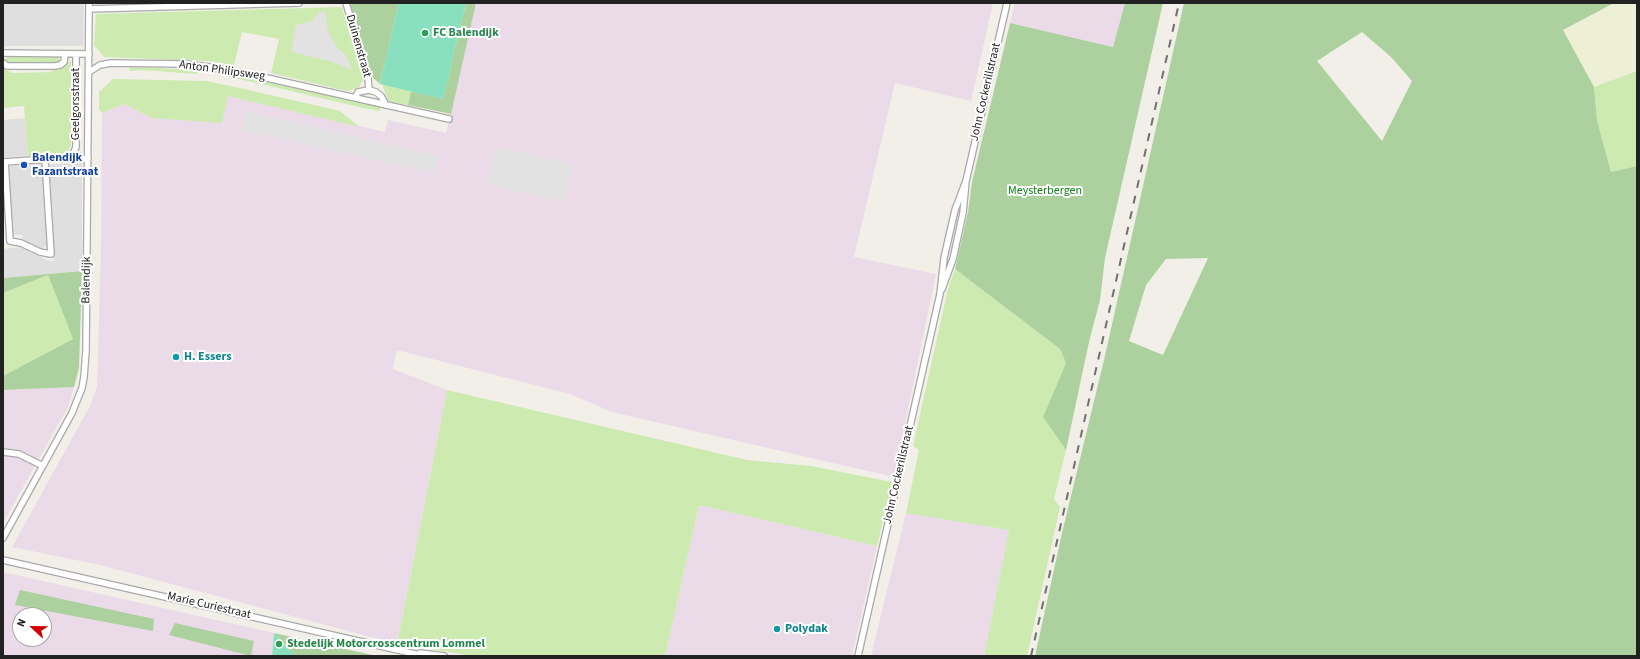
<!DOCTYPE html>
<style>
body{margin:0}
#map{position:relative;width:1640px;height:659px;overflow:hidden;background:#f2efe9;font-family:"Source Sans 3",sans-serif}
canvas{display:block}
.frame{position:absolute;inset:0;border:4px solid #222;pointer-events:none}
.north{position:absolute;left:12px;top:607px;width:40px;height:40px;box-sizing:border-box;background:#fff;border:1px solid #a7a7a7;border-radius:50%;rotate:292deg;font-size:11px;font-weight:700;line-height:16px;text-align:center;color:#222}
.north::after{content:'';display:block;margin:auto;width:14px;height:18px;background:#d40000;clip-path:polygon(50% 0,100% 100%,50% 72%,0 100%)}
</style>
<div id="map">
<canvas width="1640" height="659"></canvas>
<div class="frame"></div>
<div class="north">N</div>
</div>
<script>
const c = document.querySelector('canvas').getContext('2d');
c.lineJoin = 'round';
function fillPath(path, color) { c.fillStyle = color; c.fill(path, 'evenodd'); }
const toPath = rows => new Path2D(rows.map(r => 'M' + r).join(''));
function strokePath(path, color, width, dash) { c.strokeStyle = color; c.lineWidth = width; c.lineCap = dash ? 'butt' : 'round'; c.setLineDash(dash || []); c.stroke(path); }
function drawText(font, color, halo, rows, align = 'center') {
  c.font = font + ' "Source Sans 3",sans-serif'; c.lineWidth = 4; c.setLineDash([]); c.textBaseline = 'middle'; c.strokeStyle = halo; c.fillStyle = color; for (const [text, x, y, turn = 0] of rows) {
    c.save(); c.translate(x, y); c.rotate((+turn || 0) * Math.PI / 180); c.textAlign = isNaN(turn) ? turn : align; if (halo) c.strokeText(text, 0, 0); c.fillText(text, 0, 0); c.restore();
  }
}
const residential = toPath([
 [3,3,84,3,83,46,3,46],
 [25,118,28,156,3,157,3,120],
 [82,163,82,271,3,278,3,249,23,247,48,261,54,261,49,166,52,164],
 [40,164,44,170,48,239,47,245,42,249,37,249,23,242,22,235,14,235,12,234,9,170,10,166]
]);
const industrial = toPath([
 [476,3,993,3,971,101,895,83,854,257,936,274,894,477,612,412,570,394,397,350,393,369,447,390,397,644,100,565,12,547,90,406,97,387,101,248,102,113,124,104,152,118,228,96,385,132,388,120,446,133],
 [1015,3,1125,3,1113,47,1010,23],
 [74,387,68,407,3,523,3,390],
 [699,505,877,546,852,656,665,656],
 [906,513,1009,530,984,656,871,656],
 [3,572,274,633,272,656,3,656],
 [20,615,44,615,44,639,20,639]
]);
const farmland = toPath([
 [1614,3,1637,3,1637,71,1594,87,1563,30]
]);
const grass = toPath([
 [342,7,364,79,358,88,347,91,271,73,279,39,242,32,234,65,208,61,104,57,94,45,96,14],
 [9,56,58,56,60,61,59,63,55,64,9,63,5,59],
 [70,60,72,72,71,146,69,150,66,153,28,156,24,106,3,108,3,68,12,73,50,72,54,70,61,69],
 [130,67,199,70,198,74,141,70,129,71],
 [1637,71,1637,166,1611,172,1597,120,1594,87],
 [224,73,381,107,380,111,368,109,235,78,224,75],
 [113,79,206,81,240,88,340,111,360,127,228,96,222,123,152,118,124,104,102,113,99,109,99,92],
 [382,84,411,91,408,105,388,101],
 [955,269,1060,349,1066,363,1043,417,1066,450,1054,499,1060,507,1027,656,984,656,1009,530,906,513,919,450,913,446,948,289],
 [48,275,73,339,3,376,3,293],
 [447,390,747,460,811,466,892,482,877,546,699,505,665,656,474,656,397,644]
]);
const forest = toPath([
 [353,3,399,3,380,84,373,78,349,6],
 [466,3,476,3,451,114,408,105,411,91,443,99],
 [1125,3,1163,3,1105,258,1100,300,1089,342,1066,450,1043,417,1066,363,1060,349,955,269,968,212,972,182,1010,23,1113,47],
 [1184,3,1614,3,1563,30,1594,87,1597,120,1611,172,1637,166,1637,656,1035,656,1062,533,1104,360],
 [1362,32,1391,57,1412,81,1382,141,1317,61],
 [1208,258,1163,355,1129,341,1146,285,1166,259],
 [82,271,79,368,74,387,3,390,3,376,73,339,48,275,3,293,3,278],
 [20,590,154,619,153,631,15,605],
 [175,623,254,641,251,656,169,635],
 [274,633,377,656,295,656]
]);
const pitch = toPath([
 [399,3,466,3,443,99,380,84],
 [274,633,295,656,272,656]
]);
const parking = toPath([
 [319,12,325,12,328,31,337,48,346,55,352,70,330,61,291,52,296,25,312,21],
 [246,111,439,156,435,173,241,130],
 [496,147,573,164,565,202,487,184]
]);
const street = toPath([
 [346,3,361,53,368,78,369,90],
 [89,9,299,3],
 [3,53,89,54],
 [3,63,7,66,55,66,60,65,64,62,65,54],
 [89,72,100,65,111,63,185,64,209,67,258,76,449,119],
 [355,98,358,92,369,90,376,92,381,96,386,105],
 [73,154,84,159,88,159],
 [3,162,64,158,70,156,73,154,76,147,76,54],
 [5,162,10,241,21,243,40,252,51,254,45,159],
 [942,289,953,259,963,213,966,181,1007,3],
 [3,452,19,454,43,466],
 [3,538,72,413,82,388,84,377,86,351,89,3],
 [3,560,424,656],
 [420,653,444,656],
 [858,656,940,294,944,258,955,210,966,181]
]);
const rail = toPath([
 [1031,656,1179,3]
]);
const markers = [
 [425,33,4,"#2e9e5b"],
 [24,165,4,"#1a4fb4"],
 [176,357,4,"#0f9aa8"],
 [777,629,4,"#0f9aa8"],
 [279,644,4,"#2e9e5b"]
];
const leisureNames = [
 ["FC Balendijk",433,33],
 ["Stedelijk Motorcrosscentrum Lommel",287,644]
];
const streetNames = [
 ["Duinenstraat",358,46,74],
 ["Anton Philipsweg",222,71,8],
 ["John Cockerillstraat",986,92,-77],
 ["Geelgorsstraat",76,104,-90],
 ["Balendijk",87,280,-89],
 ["John Cockerillstraat",899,475,-77],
 ["Marie Curiestraat",209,606,13]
];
const transitNames = [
 ["Balendijk",32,158],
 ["Fazantstraat",32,172]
];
const parkNames = [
 ["Meysterbergen",1045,191]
];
const cultureNames = [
 ["H. Essers",184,357],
 ["Polydak",785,629]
];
fillPath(residential, '#e0dfdf');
fillPath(industrial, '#ebdbe8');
fillPath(farmland, '#eef0d5');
fillPath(grass, '#cdebb0');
fillPath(forest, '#add19e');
fillPath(pitch, '#88e0be');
fillPath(parking, '#e2e2e2');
strokePath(street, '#a9a9a9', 8);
strokePath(street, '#fff', 5.5);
strokePath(rail, '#707070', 2, [8, 8]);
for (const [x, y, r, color] of markers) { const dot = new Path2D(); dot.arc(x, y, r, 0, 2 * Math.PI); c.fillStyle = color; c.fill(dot); strokePath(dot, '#fff', 1.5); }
drawText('bold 12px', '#27864d', '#fff', leisureNames, 'left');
drawText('12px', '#222', '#fff', streetNames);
drawText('bold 12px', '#164399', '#fff', transitNames, 'left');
drawText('12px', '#0c8416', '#fff', parkNames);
drawText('bold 12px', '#0d838f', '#fff', cultureNames, 'left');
</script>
